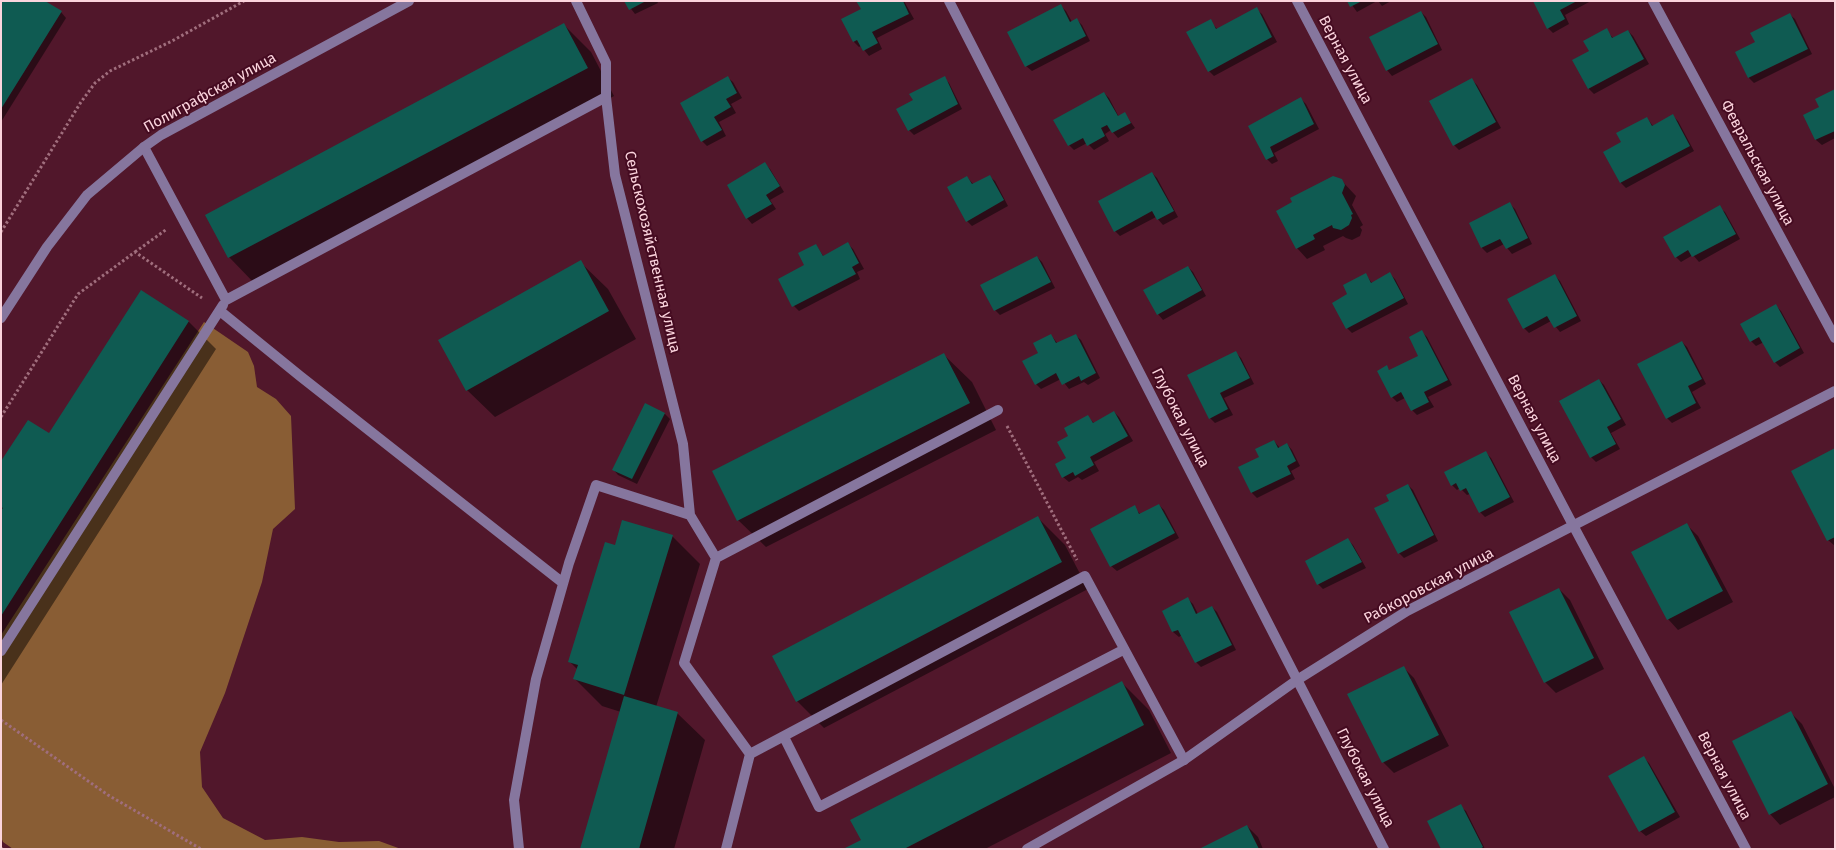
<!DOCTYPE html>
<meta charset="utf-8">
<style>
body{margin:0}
#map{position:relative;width:1836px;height:850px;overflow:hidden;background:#51172b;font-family:"Fira Sans",sans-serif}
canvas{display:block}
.frame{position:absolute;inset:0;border:2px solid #fbd4dd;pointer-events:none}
</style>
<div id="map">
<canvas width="1836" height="850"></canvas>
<div class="frame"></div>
</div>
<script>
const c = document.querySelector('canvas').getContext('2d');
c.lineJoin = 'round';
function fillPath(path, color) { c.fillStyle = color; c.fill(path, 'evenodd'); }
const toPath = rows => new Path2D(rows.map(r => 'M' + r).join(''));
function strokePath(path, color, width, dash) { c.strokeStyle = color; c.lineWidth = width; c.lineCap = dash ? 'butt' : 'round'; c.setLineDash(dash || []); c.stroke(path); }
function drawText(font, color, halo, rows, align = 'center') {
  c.font = font + ' "Fira Sans",sans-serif'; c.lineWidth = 4; c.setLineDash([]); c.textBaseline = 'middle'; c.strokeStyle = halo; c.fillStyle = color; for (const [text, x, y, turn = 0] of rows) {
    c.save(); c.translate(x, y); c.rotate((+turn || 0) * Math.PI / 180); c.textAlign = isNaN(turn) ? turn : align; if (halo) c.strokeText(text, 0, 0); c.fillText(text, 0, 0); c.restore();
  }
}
const forest = toPath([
 [204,322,248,352,254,366,257,387,276,399,291,416,295,509,273,529,262,582,225,693,200,752,202,787,223,818,265,840,302,837,339,842,379,841,401,849,13,849,3,842,1,837,1,635]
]);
const shadow = toPath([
 [1,1,61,12,66,18,1,122],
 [625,1,657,1,658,3,635,14],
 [858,1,904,1,914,19,877,38,882,49,869,56,861,46,859,47,854,42,862,10],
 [1349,1,1377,1,1357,12],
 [1378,1,1391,1,1382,6],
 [1534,1,1591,1,1565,15,1569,24,1553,33,1548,28],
 [1061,6,1066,11,1072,22,1077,20,1082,25,1090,41,1032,71,1026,66],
 [1256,9,1262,14,1277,42,1214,76,1209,71,1210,21,1218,30],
 [1421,12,1426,17,1442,50,1392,76,1387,70],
 [1789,14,1795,19,1812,54,1754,83,1749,78,1737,53,1756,43],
 [564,25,591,52,614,96,256,285,229,257],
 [1606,30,1614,39,1628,31,1633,36,1649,64,1594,94,1589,89,1573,60,1590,52],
 [727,77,733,82,742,98,731,104,736,113,719,122,726,136,707,146,702,141],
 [944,78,949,83,962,109,914,135,909,130,914,101],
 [1472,80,1477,85,1501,128,1459,150,1454,145],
 [1835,91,1835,138,1822,145,1816,140,1805,115,1820,107],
 [1104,93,1109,98,1119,117,1125,114,1135,128,1118,138,1111,130,1105,134,1109,141,1094,150,1087,143,1074,150,1069,145],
 [1301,99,1306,104,1319,129,1274,153,1278,161,1272,164,1267,159,1249,126],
 [1673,116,1678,121,1694,151,1626,188,1621,183,1605,152,1623,143,1647,118,1653,126],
 [765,164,770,169,784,192,770,200,776,209,752,224,747,218,729,186],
 [1152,173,1157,178,1178,217,1163,225,1156,217,1120,236,1115,231],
 [989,176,995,181,1008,206,972,226,967,221,967,177,974,185],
 [1341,180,1356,196,1352,205,1363,225,1360,227,1362,230,1360,236,1352,240,1346,238,1343,236,1323,246,1325,250,1307,259,1297,248],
 [1510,204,1515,209,1532,244,1512,254,1504,244,1487,253,1482,248,1470,224],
 [1719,207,1725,212,1740,239,1699,262,1693,255,1681,262,1676,257],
 [848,244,853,249,864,269,857,272,860,279,799,311,794,306,779,280,806,265,816,245,824,257],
 [1037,257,1042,262,1055,288,1000,315,995,310],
 [580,262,608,289,636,339,495,417,467,390],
 [1188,267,1193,272,1206,296,1163,320,1158,314],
 [1390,274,1395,279,1408,304,1352,333,1347,328,1349,295,1366,275,1372,283],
 [1554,275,1560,281,1581,321,1560,332,1551,321,1529,333,1524,328],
 [141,291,189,322,216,349,1,685,1,464,50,435],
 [1776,306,1781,311,1804,353,1780,367,1775,362,1764,342,1756,346,1751,341],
 [1422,332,1427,337,1452,385,1428,397,1434,407,1417,415,1412,410,1405,398,1397,402,1392,397,1386,367,1390,371,1420,356],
 [1051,335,1058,344,1075,335,1081,340,1100,378,1088,385,1084,382,1069,389,1061,379,1041,389,1036,384,1039,353],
 [1682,342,1687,347,1706,384,1692,392,1701,408,1672,423,1667,418],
 [1236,353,1241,358,1254,384,1224,398,1233,415,1215,423,1210,418],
 [944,355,972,382,996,430,766,547,738,520],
 [1599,380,1604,385,1626,425,1611,433,1620,449,1596,462,1591,457],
 [646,404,665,414,670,419,637,484,618,475,613,469],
 [1114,412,1119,417,1133,441,1094,462,1099,471,1082,480,1078,477,1069,482,1063,477,1068,459,1088,417,1094,423],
 [1274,441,1280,448,1287,444,1292,450,1300,466,1291,471,1295,479,1257,498,1252,493,1240,468,1260,458],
 [1835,450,1835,546,1828,540],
 [1485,452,1491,458,1514,502,1485,517,1480,512,1470,494,1467,495,1460,488,1457,490,1452,485],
 [1408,485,1413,490,1438,541,1404,558,1399,553],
 [1159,505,1164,510,1179,538,1117,571,1111,566,1134,507,1141,515],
 [1038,518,1065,545,1088,589,824,728,797,701],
 [1687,525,1698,536,1733,602,1678,630,1668,619],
 [672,536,700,564,656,707,677,713,705,740,674,849,582,849,621,712,602,706,575,679,578,670,569,661,615,546],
 [1348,540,1353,545,1366,568,1323,589,1318,584],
 [1559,589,1570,600,1604,669,1556,693,1545,682],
 [1188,599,1193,604,1198,614,1212,607,1217,612,1236,650,1201,667,1196,662,1182,635,1179,637,1173,632,1163,611],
 [1403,667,1414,678,1449,746,1394,773,1383,762],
 [1121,682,1149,710,1171,753,985,849,846,849,862,840],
 [1791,713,1802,724,1835,789,1835,797,1780,825,1770,814],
 [1644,758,1649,763,1680,817,1646,836,1640,831],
 [1460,806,1466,811,1485,849,1443,849],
 [1247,826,1258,837,1263,849,1202,849]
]);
const building = toPath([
 [1,1,45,1,62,11,1,109],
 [624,1,646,1,629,10],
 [856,1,903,1,909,14,872,32,878,43,863,51,857,40,853,42,841,19,861,9],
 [1347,1,1362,1,1350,7],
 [1533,1,1577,1,1560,10,1565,19,1547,29],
 [1061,4,1070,22,1077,18,1086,36,1025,67,1007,32],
 [1257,7,1272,37,1208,72,1186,32,1211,19,1216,29],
 [1421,11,1438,44,1386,71,1369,37],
 [1790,13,1808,49,1748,78,1735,52,1755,42,1750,33],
 [564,23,588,68,228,258,205,215],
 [1607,28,1612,38,1628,30,1644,59,1588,89,1572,60,1589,51,1583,41],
 [728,76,737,93,726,99,731,107,714,117,722,130,701,142,680,103],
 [945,76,958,104,908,131,896,109,913,100,909,94],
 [1472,78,1496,122,1453,146,1429,101],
 [1835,89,1835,131,1815,140,1803,115,1819,107,1815,99],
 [1104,92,1118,116,1125,112,1131,123,1112,133,1107,125,1101,128,1105,136,1087,146,1083,138,1068,146,1053,120],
 [1301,97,1314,124,1270,147,1274,156,1266,160,1248,126],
 [1673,114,1690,146,1620,183,1603,152,1621,142,1616,133,1647,117,1652,126],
 [765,162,780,186,766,195,772,204,746,219,727,185],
 [1152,172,1174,211,1157,220,1152,211,1114,232,1098,201],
 [990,175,1004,200,966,222,947,187,967,176,972,184],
 [1333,176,1342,179,1345,185,1342,193,1353,214,1351,215,1352,218,1349,225,1341,230,1333,228,1332,225,1313,235,1315,239,1296,249,1276,211,1292,202,1290,198],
 [1510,202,1528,238,1506,249,1500,239,1481,248,1469,223],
 [1720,205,1736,234,1692,257,1688,250,1675,258,1663,237],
 [848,242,859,263,852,267,856,274,792,307,778,279,804,265,798,253,816,244,823,256],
 [1037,256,1051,282,994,311,980,285],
 [581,260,609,311,466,391,438,340],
 [1188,266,1202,290,1157,315,1143,290],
 [1390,272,1404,298,1346,329,1332,303,1347,294,1343,285,1366,273,1371,283],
 [1555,274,1577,316,1554,328,1547,316,1523,329,1507,299],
 [141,290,189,321,1,616,1,510,3,508,1,507,1,461,28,420,49,433],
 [1776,304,1800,348,1774,363,1759,337,1750,342,1740,324],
 [1422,330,1448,380,1424,392,1429,402,1411,411,1401,392,1391,398,1377,371,1387,365,1389,370,1418,356,1409,337],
 [1051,334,1056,343,1076,334,1096,373,1081,381,1079,376,1062,385,1056,373,1035,385,1022,361,1038,353,1033,343],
 [1682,341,1702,379,1688,386,1696,403,1666,419,1637,364],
 [1236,351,1250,378,1220,393,1228,409,1209,419,1187,375],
 [944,353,970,403,737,521,712,471],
 [1599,379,1621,419,1607,427,1616,444,1590,458,1559,401],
 [645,403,665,413,632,479,612,470],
 [1114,411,1128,436,1090,457,1094,465,1075,476,1073,472,1062,478,1055,464,1066,458,1057,442,1068,436,1064,428,1088,415,1093,423],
 [1274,440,1278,448,1287,443,1296,461,1287,466,1291,474,1251,493,1238,467,1259,457,1255,449],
 [1835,448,1835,537,1827,541,1791,471],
 [1486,451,1510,497,1479,513,1466,488,1460,491,1456,483,1451,486,1444,472],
 [1408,484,1434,535,1398,554,1374,508,1389,501,1386,495],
 [1159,504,1175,533,1110,567,1090,529,1135,505,1139,514],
 [1038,516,1062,562,796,702,772,656],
 [622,520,673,535,624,695,573,679,578,665,568,662,605,542,615,545],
 [1687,523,1723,591,1667,620,1631,552],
 [1348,538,1362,562,1317,585,1305,561],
 [1559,588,1594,658,1544,683,1509,612],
 [1188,597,1196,614,1212,606,1232,645,1195,663,1178,630,1172,632,1162,611],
 [1404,666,1439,735,1382,763,1347,694],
 [1122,681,1144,725,904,849,843,849,861,840,850,820],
 [624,696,678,712,639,849,580,849],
 [1791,711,1828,784,1769,815,1732,741],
 [1644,756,1675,812,1639,832,1608,776],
 [1461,804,1483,847,1480,849,1441,849,1427,821],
 [1247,825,1259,849,1199,849]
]);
const path = toPath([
 [1,232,81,102,95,83,110,71,172,41,244,1],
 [135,252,167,229],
 [1,417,78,294,135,252,202,298],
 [1007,426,1077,560],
 [1,720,108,795,201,849],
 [1,848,2,849]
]);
const lane = toPath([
 [576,1,606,63,606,97,615,175,683,444,690,515],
 [144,147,226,300,606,97],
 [220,311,300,376,563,583],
 [716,558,998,410],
 [1,651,223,305],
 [784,737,819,807,1123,650],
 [519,849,514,800,536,679,569,563,596,485,690,515,716,558,684,663,750,754],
 [726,849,750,754,1085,576,1184,760]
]);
const street = toPath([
 [949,1,1384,849],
 [1297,1,1574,527,1746,849],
 [1653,1,1835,338],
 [1,318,47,247,87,195,144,147,161,135,409,1],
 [1027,849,1184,760,1297,680,1407,611,1835,391]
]);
const streetNames = [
 ["Верная улица",1345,60,62],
 ["Полиграфская улица",210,93,-29],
 ["Февральская улица",1757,163,62],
 ["Сельскохозяйственная улица",652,252,77],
 ["Глубокая улица",1180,418,63],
 ["Верная улица",1534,419,62],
 ["Рабкоровская улица",1429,586,-28],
 ["Верная улица",1724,776,62],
 ["Глубокая улица",1365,778,63]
];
fillPath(forest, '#895d34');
fillPath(shadow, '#0007');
fillPath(building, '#0f5b52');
strokePath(path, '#a06e7d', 3, [2.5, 2.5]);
strokePath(lane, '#86769e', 10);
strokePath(street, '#86769e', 10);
drawText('15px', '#fbd4dd', '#450b21', streetNames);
</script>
